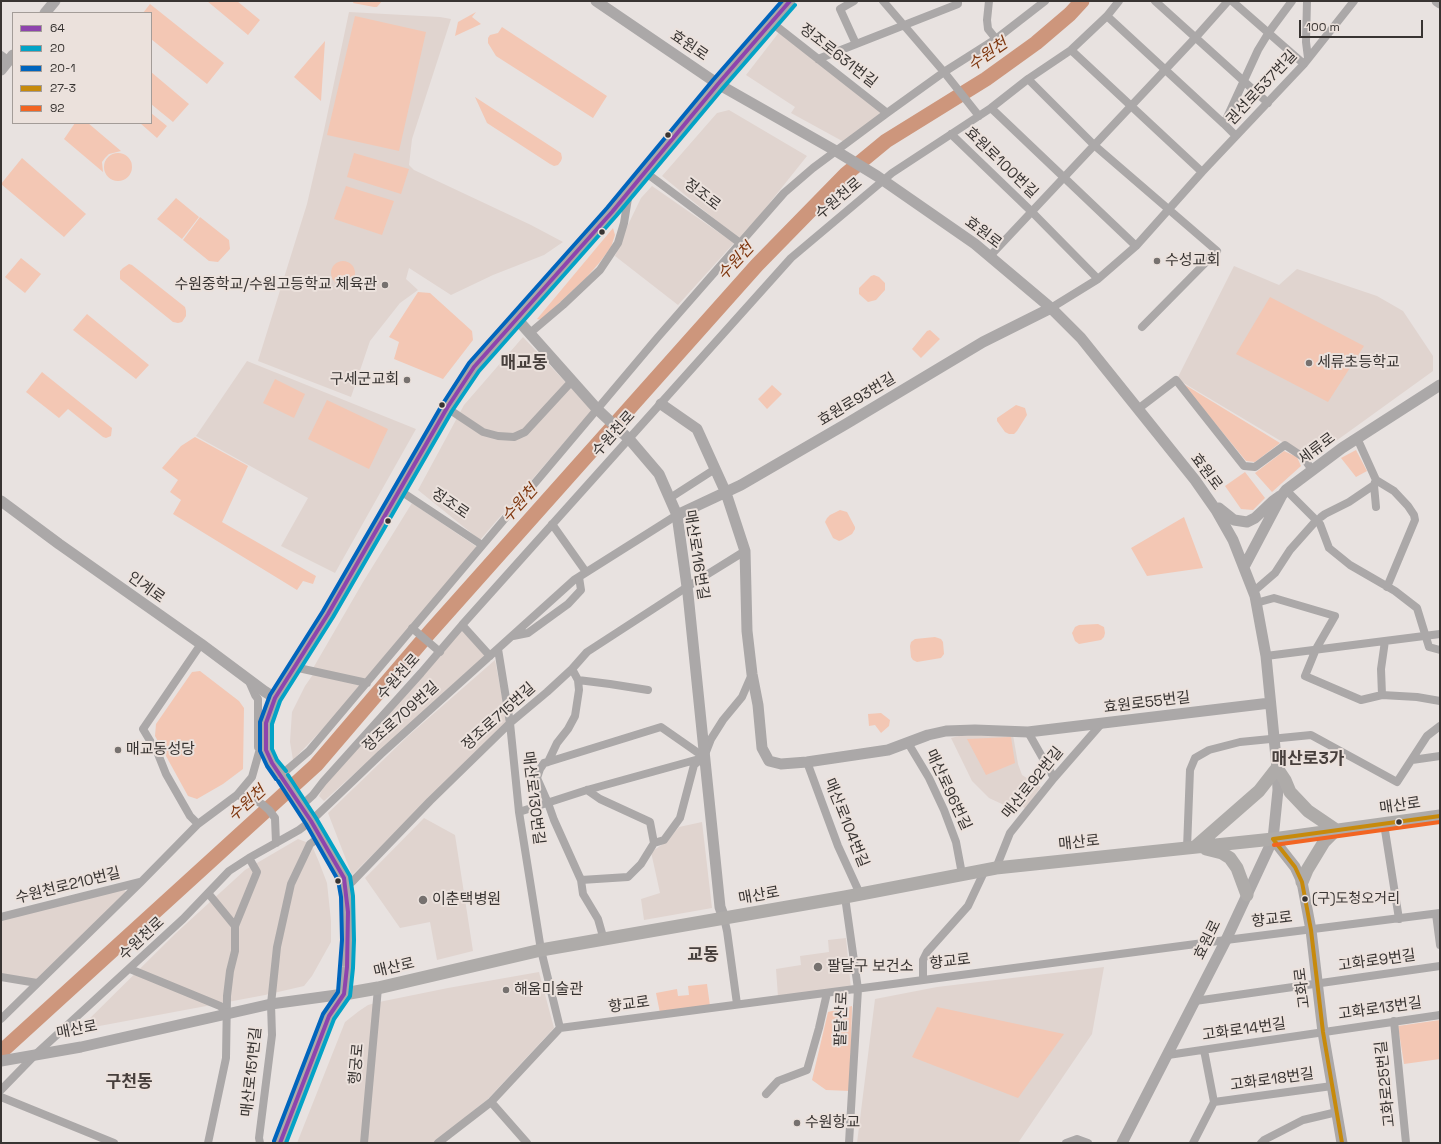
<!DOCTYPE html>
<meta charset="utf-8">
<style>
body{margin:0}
#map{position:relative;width:1441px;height:1144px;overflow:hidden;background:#e8e2e0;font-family:"Space Grotesk",sans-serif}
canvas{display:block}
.frame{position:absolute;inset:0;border:2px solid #383432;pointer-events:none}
.legend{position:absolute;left:12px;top:12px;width:140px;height:112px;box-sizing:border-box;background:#ebe1dc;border:1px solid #a39c98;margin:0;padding:5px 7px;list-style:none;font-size:12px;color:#383432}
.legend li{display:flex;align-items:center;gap:8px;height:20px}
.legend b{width:20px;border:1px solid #a39c98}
.scale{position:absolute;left:1299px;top:20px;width:124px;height:18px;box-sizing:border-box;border:2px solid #383432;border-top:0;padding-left:5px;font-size:12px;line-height:14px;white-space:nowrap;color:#383432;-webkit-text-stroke:3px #ebe1dc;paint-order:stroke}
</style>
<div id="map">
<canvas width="1441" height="1144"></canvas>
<div class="frame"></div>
<ul class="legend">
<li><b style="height:5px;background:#8e44ad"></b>64</li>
<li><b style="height:5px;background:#03a3c6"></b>20</li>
<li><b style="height:5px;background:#0065bd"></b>20-1</li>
<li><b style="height:5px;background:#c78a0c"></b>27-3</li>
<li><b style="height:5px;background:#f26522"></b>92</li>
</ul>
<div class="scale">100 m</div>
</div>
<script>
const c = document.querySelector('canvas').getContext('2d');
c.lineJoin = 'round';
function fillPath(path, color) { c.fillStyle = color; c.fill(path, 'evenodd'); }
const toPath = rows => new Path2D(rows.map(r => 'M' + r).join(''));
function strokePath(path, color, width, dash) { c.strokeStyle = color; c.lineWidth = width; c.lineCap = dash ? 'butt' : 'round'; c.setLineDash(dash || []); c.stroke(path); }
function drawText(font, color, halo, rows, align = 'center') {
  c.font = font + ' "Space Grotesk","Noto Sans KR",sans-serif'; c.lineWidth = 4; c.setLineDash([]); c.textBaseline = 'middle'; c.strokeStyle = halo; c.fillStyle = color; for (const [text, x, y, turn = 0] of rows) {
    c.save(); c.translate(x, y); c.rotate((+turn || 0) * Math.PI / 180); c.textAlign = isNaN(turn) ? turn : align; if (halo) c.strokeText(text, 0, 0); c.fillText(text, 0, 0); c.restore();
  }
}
const built = toPath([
 [349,12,440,17,451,19,412,139,409,165,414,170,531,225,563,242,544,255,493,275,451,295,409,268,406,279,418,290,400,303,370,341,351,397,258,361,307,204,323,135],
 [780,31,883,113,844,142,791,113,795,107,746,75],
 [729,110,807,156,740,240,662,176,717,113],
 [652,186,734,243,678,305,615,256,625,231,641,198],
 [1234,266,1279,285,1297,269,1377,296,1403,311,1433,356,1433,371,1311,459,1177,379],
 [523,337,592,410,480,540,418,490,464,405],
 [247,361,416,429,335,573,281,546,308,498,196,436],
 [412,503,477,547,366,680,312,670,363,582],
 [461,629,485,656,324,801,319,796,325,784],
 [495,660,507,723,352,875,328,813,408,736],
 [314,673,362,686,337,714,293,760,290,742,292,712,305,686],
 [967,734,1013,735,1018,764,1022,775,1041,787,1025,809,1015,798,1004,805,989,798,972,781,951,738],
 [424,818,455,835,473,951,437,960,430,922,400,928,365,878],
 [702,822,712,908,644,920,641,899,660,893,651,852,666,842,679,827],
 [298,839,306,842,313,848,319,862,327,883,331,921,331,942,312,976,304,986,265,995,78,1030,176,933,245,870],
 [123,887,127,894,36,981,1,974,1,919],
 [846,938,851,989,778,997,776,969,801,965,800,956,829,952,828,940],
 [1104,967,1092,1034,1018,1143,857,1143,875,999,937,987],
 [539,972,554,1028,488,1099,433,1143,297,1143,345,1022,359,1011,368,1005,379,1002,448,988]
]);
const green = toPath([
 [207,1,237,1,260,20,248,35],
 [354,1,382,1,377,7,374,7,353,3],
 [150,4,224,63,207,84,151,39,151,13,143,13],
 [476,12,472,17,481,24,455,36,458,22],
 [355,16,426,32,399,151,327,135],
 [502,27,607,96,593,118,496,56,488,43,488,38,490,35,498,33],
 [325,41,321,101,294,77],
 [151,72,189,104,173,122,151,104],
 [475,97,561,153,562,158,561,161,558,165,554,166,550,164,487,123],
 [151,113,167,126,157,138,140,123,151,123],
 [75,123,88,123,121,151,109,154,105,158,102,162,103,172,64,139],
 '104 167a14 14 0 1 1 28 0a14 14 0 1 1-28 0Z',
 [354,153,409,169,401,194,347,177],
 [22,158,86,214,64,237,1,184],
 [346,186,394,201,382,235,334,219],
 [176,198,199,217,182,239,157,219],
 [200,217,229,240,230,249,218,262,209,261,183,240],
 [613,228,615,235,611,247,600,262,586,278,541,320,537,319],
 [21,258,41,274,25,293,5,277],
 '331 273a12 12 0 1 1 24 0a12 12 0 1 1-24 0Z',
 [129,264,132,265,185,307,186,311,186,316,182,322,178,323,173,322,120,279,120,271,123,268],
 [874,275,879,277,885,283,885,290,876,300,868,302,859,294,859,288,871,276],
 [418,292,430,293,472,331,473,340,443,379,394,359,399,342,389,337],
 [1270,297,1364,346,1328,402,1236,354],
 [87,314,149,365,136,379,73,330],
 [930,330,940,339,921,358,912,349,927,331],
 [42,372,112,428,111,436,106,438,103,437,68,409,59,418,26,392],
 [275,379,305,394,294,418,263,403],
 [1182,383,1280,443,1255,462,1246,461],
 [772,385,782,394,767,409,758,399],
 [327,400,388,429,369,469,308,439],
 [1016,405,1025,408,1027,415,1017,431,1014,434,1009,434,1005,432,997,421,997,418],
 [195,437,248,466,222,522,316,576,313,584,303,581,297,590,173,514,181,500,170,492,178,480,162,468,181,446],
 [1356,450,1367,471,1356,477,1341,458],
 [1284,451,1297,457,1301,466,1272,492,1255,473],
 [1245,472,1265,498,1253,510,1241,509,1225,486],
 [840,510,847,512,855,527,855,529,852,534,842,540,839,541,833,538,825,522,827,518,830,515],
 [1184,517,1203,568,1147,576,1131,548],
 [1098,624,1104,627,1105,633,1104,637,1101,640,1079,644,1075,641,1072,633,1075,627,1079,625],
 [935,637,941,639,943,642,944,654,941,658,917,662,913,660,911,657,910,646,911,642,915,639],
 [200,671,239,701,244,708,243,769,223,784,197,799,188,796,155,736,156,724,192,672],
 [881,713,890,720,889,726,881,733,875,725,869,726,868,714],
 [1011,737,1015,763,986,775,967,739],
 [707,984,710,1006,660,1013,656,993,677,989,678,996,689,995,688,986],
 [852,1006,850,1091,826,1090,812,1080,828,1012],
 [937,1007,1064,1034,1018,1098,912,1057],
 [1440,1020,1440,1059,1404,1064,1398,1026]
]);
const river = toPath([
 [1,1052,316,765,429,633,757,265,846,174,886,141,986,79,1036,43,1070,14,1082,1]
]);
const minor = toPath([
 [854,1,840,9,856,44],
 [883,1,944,72,979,116],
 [989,1,987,20,988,29,996,39],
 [1155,1,1268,103],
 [1232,1,1304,64],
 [1307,1,1306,42,1308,58],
 [1107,16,1224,124,1236,136],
 [771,22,887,113],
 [1071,50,1202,172],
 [1,55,9,61],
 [818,59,958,4,958,1],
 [1028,79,1094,145,1217,251,1142,327],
 [991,108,1136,246],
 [1224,124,1258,50,1269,32,1292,1],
 [951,134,1032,212,1098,279],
 [645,172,740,243],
 [990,256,1196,37,1228,1],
 [1051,308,1098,279,1136,246,1202,172,1304,64,1354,1],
 [530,333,563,305,600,270,618,243,624,223,629,192],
 [447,408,483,432,498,436,514,437,525,432,572,381],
 [1138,409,1176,380,1244,466,1255,467,1285,445,1303,457,1312,470],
 [1357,438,1376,480,1394,491,1408,506,1414,515,1415,520,1387,587],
 [1375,482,1374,485,1376,507],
 [399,490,482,545],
 [1286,490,1320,524,1329,548,1350,565,1395,591,1417,608,1429,647,1440,650],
 [670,498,715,469],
 [1321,517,1325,514,1349,502,1374,485],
 [552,524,586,572],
 [1253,592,1275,573,1290,550,1314,523],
 [1256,603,1274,598,1335,616,1316,649,1305,676,1361,700,1382,695,1417,697,1440,701],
 [462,625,490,656],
 [412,628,440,652],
 [513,636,528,633,568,604,581,590,579,577],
 [498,649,510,723,519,812,541,950,560,1028],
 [1266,656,1440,634],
 [294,667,367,683],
 [572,669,578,680,610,684,648,690],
 [248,679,255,695,258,699,258,747],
 [578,680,579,690,575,716,568,729,557,743,548,762,544,763,540,769,537,778,548,803,554,820,581,880,583,894,598,919,604,940],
 [1382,695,1381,669,1385,641],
 [1028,732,1054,778],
 [908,743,929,778,944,810,956,842,962,874],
 [1412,760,1440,756],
 [548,762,661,727,704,757],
 [807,762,838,846,860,894],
 [281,775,309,751,658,337,784,193,813,168,887,113,944,72,996,39,1045,1],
 [237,795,253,799,262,804,269,810,275,818,276,843],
 [301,806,313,795,323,782,421,673,462,625,791,258,892,173,991,108,1028,79,1071,50,1107,16,1119,1],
 [519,812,587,790,699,759],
 [198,824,190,816,166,774,158,754,143,729,201,644],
 [1384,824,1399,919],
 [654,843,664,840,680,818,694,765,704,757,711,739,723,720,742,697,752,674],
 [1187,848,1190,770,1195,758,1209,750,1240,742,1311,735,1397,782,1427,736,1440,726],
 [996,868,1010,833,1054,778,1102,723],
 [581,880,628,877,641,864,654,843,650,822,600,799,587,790],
 [345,885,352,882,430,801,510,723,547,692,572,669,587,652,687,587,745,551],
 [208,893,235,926],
 [845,897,858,989,849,1143],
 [1436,914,1440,945],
 [1,917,140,882],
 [724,918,727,931,737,1004],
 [130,969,220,1006,228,1014],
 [1,977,37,983],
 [923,980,923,960,927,952,968,906,985,870],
 [1195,1001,1440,966],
 [1,1019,141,882,198,824,237,795,252,777,263,738],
 [1394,1021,1406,1143],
 [1168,1055,1440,1015],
 [1,1090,36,1054,183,919,229,871,249,858,299,830,311,821,381,754,574,580,677,515],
 [766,1094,778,1081,807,1070,819,1028,827,993],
 [1,1097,114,1143],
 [491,1102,527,1143],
 [1214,1102,1332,1086],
 [208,1143,226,1058,227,996,230,971,235,951,235,926,257,872,249,858],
 [260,1143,259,1138,272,1035,271,1004,277,947,291,884,310,844,320,837],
 [364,1143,378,988],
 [438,1143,491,1102,560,1028,1226,940,1440,913],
 [1066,1143,1077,1139,1088,1143],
 [1193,1143,1214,1102,1204,1050],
 [1261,1143,1264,1140,1303,1120,1337,1112]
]);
const tertiary = toPath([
 [596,1,718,84,836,151,877,176,975,244,1051,308,1081,338,1195,480,1216,510,1233,540,1255,596,1266,656,1277,768,1278,790,1273,839,1226,940,1122,1143],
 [1437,1,1440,3],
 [45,13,55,1],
 [1,70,13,55],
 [517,319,597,409,630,440,659,474,677,515,688,594,720,907,724,918],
 [661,404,697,429,726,493,745,551,747,631,752,674,758,705,762,748,769,761,781,764,807,762,888,750,928,735,946,731,975,730,1028,732,1270,703],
 [1,501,59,544,201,644,264,691,275,698],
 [1219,508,1234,520,1247,522,1255,518,1273,501,1280,496],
 [677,515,741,485,846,424,983,342,1051,308],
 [1244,567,1282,495,1286,490,1342,448,1440,385],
 [1273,839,1295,867,1302,882,1311,930,1323,1032,1342,1143],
 [1,1061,81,1047,271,1004,344,994,347,967,348,940,347,896,344,878,311,821,281,775,272,763,266,750,266,723,275,698,328,614,447,408,474,367,612,212,718,84,790,1]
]);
const primary = toPath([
 [1195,847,1259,791,1277,768,1285,780,1290,792,1308,811,1336,830],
 [1206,849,1222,853,1230,858,1237,868,1247,895],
 [1302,882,1307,870,1324,842,1336,830],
 [280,1143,329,1016,344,994,378,988,541,950,845,897,996,868,1273,839,1440,816]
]);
const bus1 = toPath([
 [280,1143,329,1016,344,994,347,967,348,912,344,878,311,821,272,763,266,750,266,723,275,698,328,614,447,408,474,367,612,212,718,84,790,1]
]);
const bus2 = toPath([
 [286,771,277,760,272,749,272,724,280,701,333,617,452,411,479,371,616,216,723,88,795,5],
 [286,1143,334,1019,350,996,353,968,354,940,353,896,350,876,316,818,288,775]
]);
const bus3 = toPath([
 [276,779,267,766,260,751,260,722,270,695,323,611,442,405,469,363,607,208,713,80,782,1],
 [274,1141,323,1014,338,992,342,940,341,897,338,880,306,824,278,781]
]);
const bus4 = toPath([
 [1273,839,1295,867,1302,882,1311,930,1323,1032,1342,1143],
 [1273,839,1440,816]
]);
const bus5 = toPath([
 [1274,845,1440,822]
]);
const markers = [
 [668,135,3.5,"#383432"],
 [602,232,3.5,"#383432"],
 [1157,261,4,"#76716f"],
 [385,285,4,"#76716f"],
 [1309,363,4,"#76716f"],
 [407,380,4,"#76716f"],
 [442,405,3.5,"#383432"],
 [388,521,3.5,"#383432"],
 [118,750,4,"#76716f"],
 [1399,822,3.5,"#383432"],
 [338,881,3.5,"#383432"],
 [1305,899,3.5,"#383432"],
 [423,900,5,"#76716f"],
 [818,967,5,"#76716f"],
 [506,990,4,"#76716f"],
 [797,1123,4,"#76716f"]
];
const busNames = [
 ["(구)도청오거리",1312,899]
];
const streetNames = [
 ["효원로",689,46,34],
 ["정조로631번길",838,56,38],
 ["권선로537번길",1262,88,-47],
 ["효원로100번길",1001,163,44],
 ["정조로",702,195,37],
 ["수원천로",839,199,-40],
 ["효원로",983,233,37],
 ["효원로93번길",857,400,-31],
 ["수원천로",614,434,-48],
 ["세류로",1317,449,-37],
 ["효원로",1206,472,53],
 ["정조로",450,504,34],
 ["매산로116번길",696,555,81],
 ["인계로",146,588,36],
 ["수원천로",399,677,-48],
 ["효원로55번길",1147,703,-7],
 ["정조로709번길",401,717,-42],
 ["정조로715번길",499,717,-42],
 ["매산로92번길",1033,783,-51],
 ["매산로96번길",948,790,65],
 ["매산로130번길",533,798,83],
 ["매산로",1400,806,-8],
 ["매산로104번길",846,823,68],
 ["매산로",1079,843,-6],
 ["수원천로210번길",68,886,-14],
 ["매산로",759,896,-10],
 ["향교로",1272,920,-7],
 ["수원천로",142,939,-43],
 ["효원로",1208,940,-64],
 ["고화로9번길",1377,961,-8],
 ["향교로",950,962,-7],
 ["매산로",394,968,-13],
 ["고화로",1303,988,-97],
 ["향교로",629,1005,-8],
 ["고화로13번길",1380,1009,-8],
 ["팔달산로",842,1019,-88],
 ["매산로",77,1030,-11],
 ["고화로14번길",1244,1030,-8],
 ["행궁로",357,1064,-85],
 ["매산로151번길",252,1072,-84],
 ["고화로18번길",1272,1080,-8],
 ["고화로25번길",1386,1084,-96]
];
const poiNames = [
 ["수성교회",1165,261],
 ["수원중학교/수원고등학교 체육관",377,285,"right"],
 ["세류초등학교",1317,363],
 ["구세군교회",399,380,"right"],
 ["매교동성당",126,750],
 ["이춘택병원",432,900],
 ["팔달구 보건소",827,967],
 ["해움미술관",514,990],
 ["수원항교",805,1123]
];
const waterNames = [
 ["수원천",988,55,-35],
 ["수원천",736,262,-47],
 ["수원천",520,504,-48],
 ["수원천",247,804,-42]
];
const quarterNames = [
 ["매교동",524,363],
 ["매산로3가",1308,759],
 ["교동",703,955],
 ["구천동",129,1082]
];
fillPath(built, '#e0d4cf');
fillPath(green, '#f3c7b4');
strokePath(river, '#cd967c', 15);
strokePath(minor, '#aba8a8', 8);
strokePath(tertiary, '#aba8a8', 11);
strokePath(primary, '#aeaba9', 13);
strokePath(bus1, '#8e44ad', 4);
strokePath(bus2, '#03a3c6', 4);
strokePath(bus3, '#0065bd', 4);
strokePath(bus4, '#c78a0c', 4);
strokePath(bus5, '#f26522', 4);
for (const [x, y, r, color] of markers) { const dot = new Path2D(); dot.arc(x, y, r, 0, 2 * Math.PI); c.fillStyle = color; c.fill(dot); strokePath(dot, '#ebe1dc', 1.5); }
drawText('14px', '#383432', '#ebe1dc', busNames, 'left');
drawText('15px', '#383432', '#ebe1dc', streetNames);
drawText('15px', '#383432', '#ebe1dc', poiNames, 'left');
drawText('italic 16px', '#7f370f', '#ebe1dc', waterNames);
drawText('bold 17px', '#473f3c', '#ebe1dc', quarterNames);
</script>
